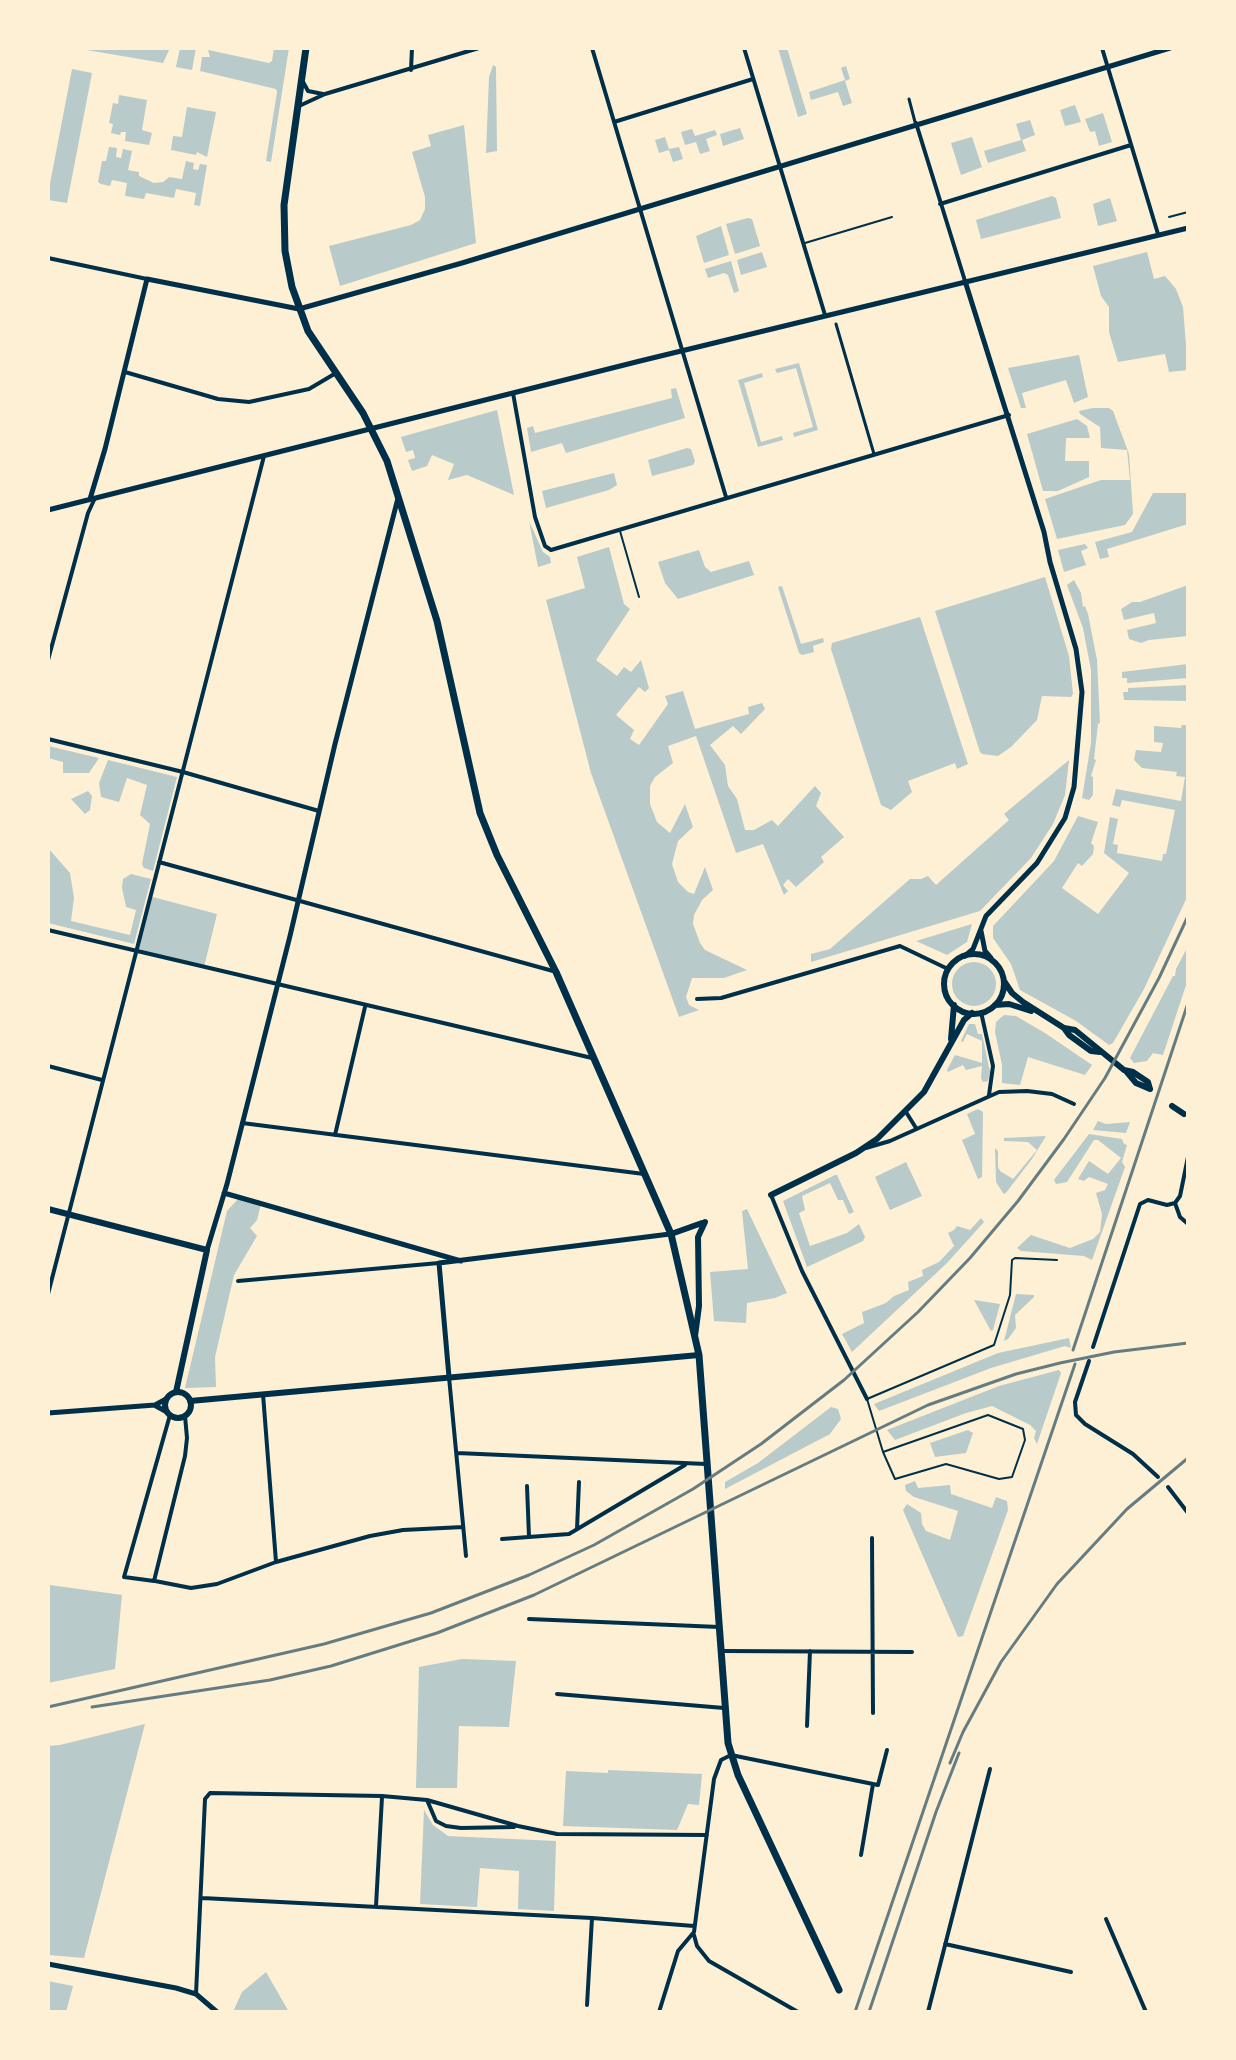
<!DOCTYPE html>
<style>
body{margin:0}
#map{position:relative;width:1236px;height:2060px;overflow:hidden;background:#fdf0d5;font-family:Poppins,sans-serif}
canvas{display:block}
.frame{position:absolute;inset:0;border:50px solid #fdf0d5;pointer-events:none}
</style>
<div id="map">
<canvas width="1236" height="2060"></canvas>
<div class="frame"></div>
</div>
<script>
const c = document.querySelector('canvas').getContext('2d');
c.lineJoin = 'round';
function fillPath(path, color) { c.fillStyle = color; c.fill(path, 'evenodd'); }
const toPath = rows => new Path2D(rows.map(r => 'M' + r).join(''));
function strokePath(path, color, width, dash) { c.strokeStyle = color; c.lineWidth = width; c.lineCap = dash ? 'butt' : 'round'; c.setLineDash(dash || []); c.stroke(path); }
const green = toPath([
 [170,48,163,63,81,49,82,48],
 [180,48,196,48,192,70,176,67],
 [274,48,289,48,271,162,266,161,277,92,276,89,200,71,202,57,210,57,208,50,269,63,272,61],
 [778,48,787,48,807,114,798,117],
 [493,65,496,67,497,151,486,153,489,77],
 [846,66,850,79,845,81,852,103,843,106,838,92,811,100,809,92,845,80,841,68],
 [72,69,92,73,67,203,48,200,48,194],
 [119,95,147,100,142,130,152,133,149,145,125,141,126,132,121,132,120,135,111,133,113,124,109,123,113,103,118,104],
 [1075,105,1081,122,1065,126,1060,110],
 [187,107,216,112,207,157,197,152,196,155,171,150,173,136,182,137],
 [1103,113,1112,142,1099,146,1095,131,1090,132,1085,119],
 [1030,120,1035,135,1022,140,1026,151,988,163,984,151,1021,140,1016,124],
 [464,125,476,243,340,286,329,246,411,225,420,220,425,209,425,197,412,152,431,146,428,135],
 [740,128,744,139,723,146,720,134],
 [692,129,695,136,715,130,717,135,706,139,710,151,700,154,696,142,685,145,681,132],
 [665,137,669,149,679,147,683,159,673,162,669,150,659,153,655,140],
 [972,137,982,167,961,175,951,143],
 [109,147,117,148,116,157,121,158,123,149,132,151,128,170,139,172,139,176,154,183,163,182,169,177,182,179,186,161,194,163,193,169,198,170,200,164,207,165,200,206,194,205,196,193,176,189,174,198,146,193,144,199,125,196,127,183,112,180,110,186,101,184,98,182,102,161,106,161],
 [1052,196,1056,198,1061,218,981,239,976,220],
 [1110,198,1117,221,1098,226,1093,204],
 [748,218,752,219,760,246,735,254,726,224],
 [721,226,729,255,704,263,696,236],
 [762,252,767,267,741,275,737,260],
 [1147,252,1154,279,1165,276,1176,289,1183,307,1188,370,1169,372,1165,354,1118,362,1109,332,1109,307,1101,296,1093,266],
 [731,261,739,291,734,293,728,275,724,273,708,278,705,269],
 [1079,355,1088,397,1074,403,1066,380,1022,393,1026,408,1021,408,1008,368],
 [799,363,818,430,794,437,793,433,813,427,796,368,777,373,775,369],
 [762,373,763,377,744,383,761,442,782,436,783,440,758,447,738,380],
 [676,388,685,418,566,453,562,443,531,452,527,428,533,426,535,433,672,398,671,389],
 [1093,408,1109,408,1113,411,1129,454,1133,514,1125,525,1057,539,1045,499,1101,480,1130,480,1127,450,1101,448,1100,427,1080,414,1079,411],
 [497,410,514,495,467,475,448,480,454,464,432,455,427,466,412,471,408,460,415,458,413,450,406,452,401,437],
 [1077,419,1087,426,1090,438,1066,438,1065,461,1089,461,1089,477,1058,491,1043,491,1027,434],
 [687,448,691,449,695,461,693,465,652,476,648,460],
 [614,473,617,485,609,490,546,508,542,491],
 [1153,493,1188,493,1188,524,1107,549,1109,557,1100,559,1095,542,1132,532],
 [529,521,543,552,550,557,551,563,538,567],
 [1085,544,1088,548,1081,551,1086,565,1064,572,1058,550],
 [609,547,624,604,630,609,596,660,617,676,624,667,631,672,641,660,649,688,645,692,639,687,616,715,634,730,630,739,639,745,668,704,665,696,683,691,695,729,749,714,748,707,762,703,765,709,741,734,733,726,710,745,725,765,728,786,737,799,745,830,754,830,772,820,778,826,815,786,821,793,816,806,844,837,821,857,824,862,796,887,788,879,783,885,788,891,784,895,763,844,736,853,696,736,668,746,673,763,655,777,650,786,650,804,657,822,670,833,685,804,693,827,678,841,672,864,678,882,688,892,694,894,705,867,713,890,702,900,694,915,693,924,700,943,705,950,747,970,724,978,692,978,686,997,689,1005,699,1010,679,1017,591,773,546,600,585,588,577,557],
 [699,550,705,567,711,572,749,561,754,575,678,599,665,583,658,562],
 [1045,577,1069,656,1073,694,1071,697,1042,696,1037,720,1011,747,998,756,982,754,980,752,935,611],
 [1074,580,1081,593,1083,607,1085,606,1088,614,1097,660,1100,723,1098,724,1094,759,1096,760,1091,776,1093,777,1093,795,1089,800,1082,798,1091,743,1091,670,1083,628,1067,585],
 [1188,585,1188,636,1149,640,1141,643,1129,639,1127,630,1156,623,1154,613,1124,620,1121,609,1132,602,1140,602],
 [782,586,801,644,823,638,824,642,813,646,814,652,802,655,799,653,778,587],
 [920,617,968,764,957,769,955,763,908,781,912,792,891,810,881,805,831,649,832,643],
 [1188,664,1188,678,1127,683,1127,678,1122,678,1122,672],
 [1188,685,1188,701,1124,700,1123,692,1128,692,1128,688],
 [1182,725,1188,725,1188,895,1144,989,1113,1043,1109,1045,1076,1021,1020,990,1011,964,993,938,993,926,1054,861,1078,816,1098,822,1091,843,1094,846,1093,854,1082,866,1078,863,1062,888,1098,914,1129,873,1104,853,1110,817,1118,819,1113,844,1118,845,1117,853,1162,861,1163,854,1166,854,1175,810,1122,800,1120,807,1112,805,1116,789,1181,801,1185,777,1176,776,1177,772,1142,768,1134,760,1136,750,1161,752,1163,743,1154,742,1154,726,1181,728],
 [48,746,99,758,89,773,63,773,63,762,48,758],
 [108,760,177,777,153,871,144,868,142,864,150,824,140,815,147,785,127,778,119,802,101,797,99,783],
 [1069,760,1065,795,1053,824,1031,858,980,911,811,962,811,954,830,949,910,879,921,879,928,876,936,885,1009,820,1004,814],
 [88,791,92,796,90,810,85,814,71,799],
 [48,848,70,873,74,898,71,921,130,935,136,910,126,907,122,888,123,879,131,874,151,879,134,944,48,923],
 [149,896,217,914,204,967,135,951],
 [972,924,967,942,947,955,916,941],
 [1188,946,1188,979,1163,1055,1153,1053,1147,1061,1134,1063,1130,1058,1173,976,1175,976,1176,969],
 '952 984a22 22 0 1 1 44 0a22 22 0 1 1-44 0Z',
 [1004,1015,1016,1016,1045,1033,1092,1065,1085,1075,1028,1057,1020,1085,1002,1083,1002,1065,995,1032,996,1022],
 [969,1024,975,1024,978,1034,982,1034,990,1072,988,1081,983,1082,981,1078,982,1066,966,1070,963,1065,948,1072,947,1070,955,1055,982,1063,982,1041,967,1034,963,1042,961,1041],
 [978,1109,983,1112,982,1177,978,1179,962,1140,975,1134,967,1114],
 [1098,1121,1106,1124,1130,1122,1126,1133,1093,1130],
 [1089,1134,1122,1139,1124,1144,1127,1145,1122,1162,1125,1167,1092,1260,1084,1256,1021,1251,1017,1248,1031,1235,1070,1248,1093,1239,1100,1232,1102,1214,1096,1193,1105,1190,1108,1184,1089,1177,1084,1181,1078,1179,1089,1161,1108,1174,1121,1158,1098,1140,1094,1140,1067,1182,1056,1184,1054,1180],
 [1046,1136,1032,1159,1005,1194,1003,1193,996,1182,995,1148,998,1151,998,1167,1000,1171,1013,1179,1037,1150,1028,1142,1004,1141,1004,1138],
 [906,1162,922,1196,890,1210,875,1177],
 [835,1175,837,1175,854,1212,849,1214,843,1200,838,1200,830,1183,802,1196,805,1210,799,1213,810,1246,847,1233,859,1224,865,1237,863,1241,807,1267,783,1201],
 [238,1199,261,1204,257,1220,250,1228,257,1236,234,1275,215,1357,216,1387,185,1388,227,1211],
 [747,1209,787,1293,775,1298,747,1303,746,1323,714,1321,710,1272,748,1269,742,1211],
 [981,1218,984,1222,947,1263,852,1352,842,1334,864,1323,862,1312,886,1303,894,1296,909,1290,908,1282,923,1276,922,1270,939,1262,954,1246,948,1233,954,1230,957,1226,970,1230],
 [1016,1294,1034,1295,1034,1297,1015,1315,1016,1328,1008,1339,1004,1341],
 [974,1300,1000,1304,993,1330,991,1331],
 [1069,1338,1071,1348,1065,1346,991,1368,879,1411,874,1404,998,1353],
 [1059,1370,1061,1373,1037,1444,1034,1438,1036,1431,1030,1425,992,1406,966,1413,895,1440,887,1430,999,1386],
 [831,1407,838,1409,841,1419,830,1434,725,1489,725,1482,758,1463],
 [968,1430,973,1433,966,1453,935,1457,930,1443],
 [915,1481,918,1488,950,1485,951,1494,992,1508,996,1497,1007,1501,1008,1510,963,1636,958,1637,903,1510,907,1504,921,1513,922,1524,926,1531,950,1540,958,1511,914,1497,906,1491,905,1485],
 [50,1585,122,1595,115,1669,48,1683],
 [462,1659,516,1661,509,1727,459,1726,457,1788,416,1788,419,1667],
 [145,1724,84,1958,48,1955,48,1746,60,1745],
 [608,1770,702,1774,699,1805,688,1804,677,1830,563,1826,566,1771,608,1773],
 [424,1810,433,1825,448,1836,556,1841,554,1911,518,1909,519,1871,480,1868,477,1907,420,1904],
 [266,1972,289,2012,233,2012,242,1992],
 [48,1981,73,1986,66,2012,48,2012]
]);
const service = toPath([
 [1169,217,1188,212],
 [805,243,892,217],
 [620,531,639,597],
 [883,1452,988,1415,1023,1429,1025,1440,1012,1477,999,1479,946,1464,895,1479,883,1452,867,1399,994,1345,1010,1295,1012,1260,1015,1258,1057,1260]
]);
const pedestrian = toPath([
 [909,99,915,122],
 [836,324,874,454]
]);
const minor = toPath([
 [592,48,726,497],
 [744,48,825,315],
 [1102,48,1158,234],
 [411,70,412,48],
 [302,80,308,91,323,94],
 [299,106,325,94,479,48],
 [614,122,753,79],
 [916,123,965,281],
 [940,204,1131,145],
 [48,258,147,279],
 [125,372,218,399,249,402,309,389,336,373],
 [513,393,535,517,545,546,551,550,1009,415],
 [48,660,88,513,95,498],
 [48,739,183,772,319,811],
 [159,862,553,971],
 [48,930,592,1058],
 [697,999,721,998,900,946,948,969],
 [981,1012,993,1066,989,1095],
 [48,1066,102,1080],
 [1188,1074,1188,1093],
 [906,1112,916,1128],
 [242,1123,644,1174],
 [335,1135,365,1007],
 [866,1148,890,1141,999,1092,1027,1091,1052,1094,1074,1104],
 [1188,1157,1180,1196,1175,1203,1180,1217,1188,1224],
 [771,1195,802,1271,867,1399],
 [238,1281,439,1263],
 [48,1294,264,456],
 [1093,1347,1140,1204,1148,1200,1167,1205,1175,1203],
 [1089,1361,1075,1402,1076,1415,1085,1424,1133,1454,1158,1477],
 [449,1377,466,1556],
 [263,1394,276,1562],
 [170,1415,124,1577,154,1581,185,1456,187,1438,185,1416],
 [457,1453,706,1464],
 [527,1486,529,1537],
 [1168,1487,1188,1513],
 [577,1529,579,1482],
 [872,1538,873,1713],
 [502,1539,569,1534,685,1465],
 [155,1581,191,1588,217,1584,276,1562,370,1536,403,1530,463,1527],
 [529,1619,719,1627],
 [721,1651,912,1652],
 [557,1694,724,1708],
 [807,1726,810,1651],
 [427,1800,436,1821,446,1826,461,1828,514,1827],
 [861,1855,873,1784,878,1785,887,1750],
 [202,1898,592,1918,694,1926],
 [376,1906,382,1797],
 [1106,1919,1146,2012],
 [694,1935,697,1946,709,1961,798,2012],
 [945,1944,1071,1972],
 [196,1994,205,1799,210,1793,382,1796,427,1800,518,1826,557,1834,707,1835],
 [587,2005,592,1918],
 [659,2012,678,1951,694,1932,714,1779,721,1760,731,1755,873,1784],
 [928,2012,990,1769]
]);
const tertiary = toPath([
 [90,499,105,449,147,279,299,309,462,263,1170,48],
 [48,510,640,361,1188,228],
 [981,931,985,951,991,958],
 [965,956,973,949,986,916,1037,863,1065,818,1074,787,1082,692,1076,649,1050,562,1044,532,965,281],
 [224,1193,461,1261],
 [207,1250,227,1184,290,936,335,744,398,498],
 [449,1377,439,1263,670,1234],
 [156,1406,167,1412],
 [48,1413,155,1405,166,1399],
 [48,1964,176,1988,196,1994,217,2012]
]);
const secondary = toPath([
 '944 984a30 30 0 1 1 60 0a30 30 0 1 1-60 0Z',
 [1004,981,1012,993,1023,1002,1064,1028,1075,1030,1124,1070,1133,1072,1148,1082,1150,1089],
 [995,1005,1009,1004,1031,1011],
 [1064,1028,1069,1035,1091,1051,1100,1052],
 [951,1039,954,1005],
 [1126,1071,1136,1083,1150,1089],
 [1172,1106,1184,1114],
 [771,1195,856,1153,877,1139,924,1092,964,1020,972,1013],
 [48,1209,207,1250,176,1392],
 [671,1234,702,1223],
 [695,1336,699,1306,698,1237,705,1222],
 '165 1405a13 13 0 1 1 26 0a13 13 0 1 1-26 0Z',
 [190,1401,699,1355]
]);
const primary = toPath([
 [306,48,284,205,285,251,292,287,308,331,363,413,387,461,437,621,480,813,497,855,556,972,671,1234,699,1355,728,1743,738,1775,839,1990]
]);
const rail = toPath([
 [1073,1350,1188,1003],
 [48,1707,324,1644,431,1613,529,1575,594,1545,693,1489,761,1444,844,1380,918,1312,970,1258,1018,1201,1064,1139,1105,1078,1159,978,1188,916],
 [92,1707,270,1680,331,1666,437,1633,534,1595,928,1405,1016,1374,1060,1363,1114,1352,1188,1343],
 [950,1763,963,1732,1001,1662,1057,1584,1127,1509,1188,1458],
 [855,2012,1075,1364],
 [869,2012,936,1812,959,1753]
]);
fillPath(green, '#b9caca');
strokePath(service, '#003049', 2);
strokePath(pedestrian, '#003049', 3);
strokePath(minor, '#003049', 4);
strokePath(tertiary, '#003049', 5);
strokePath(secondary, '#003049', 6);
strokePath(primary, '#003049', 7);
strokePath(rail, '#657d81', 3);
</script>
